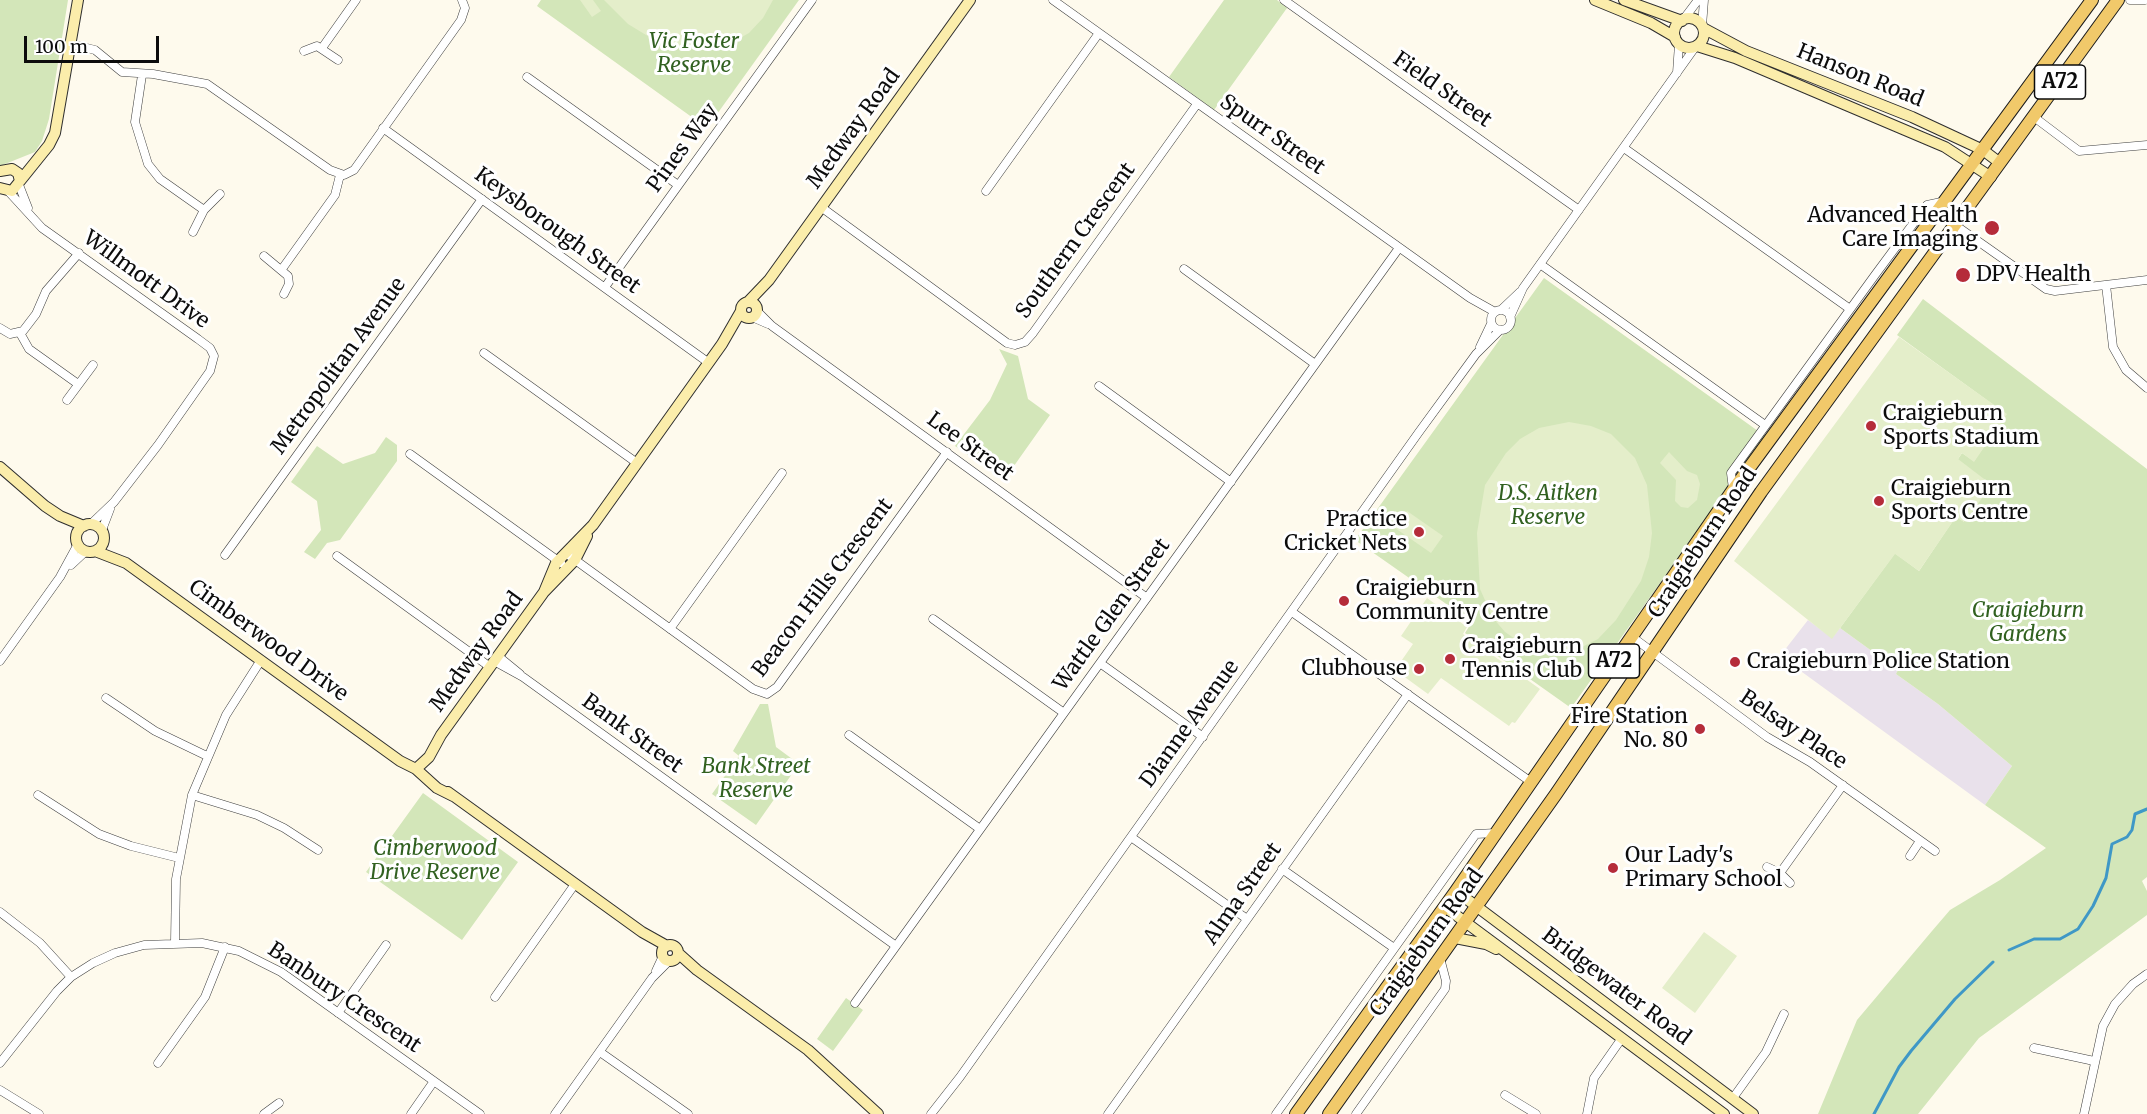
<!DOCTYPE html>
<style>
body{margin:0}
#map{position:relative;width:2147px;height:1114px;overflow:hidden;background:#fefaed;font-family:Merriweather,serif}
canvas{display:block}
.scale{position:absolute;left:24px;top:36px;width:135px;height:27px;box-sizing:border-box;border:3px solid #0c0c0c;border-top:0;padding-left:8px;font-size:18px;line-height:21px;white-space:nowrap;color:#0c0c0c;-webkit-text-stroke:4px #fff;paint-order:stroke}
</style>
<div id="map">
<canvas width="2147" height="1114"></canvas>
<div class="scale">100 m</div>
</div>
<script>
const c = document.querySelector('canvas').getContext('2d');
c.lineJoin = 'round';
function fillPath(path, color) { c.fillStyle = color; c.fill(path, 'evenodd'); }
const toPath = rows => new Path2D(rows.map(r => 'M' + r).join(''));
function strokePath(path, color, width, dash) { c.strokeStyle = color; c.lineWidth = width; c.lineCap = dash ? 'butt' : 'round'; c.setLineDash(dash || []); c.stroke(path); }
function drawText(font, color, halo, rows, align = 'center') {
  c.font = font + ' Merriweather,serif'; c.lineWidth = 6; c.setLineDash([]); c.textBaseline = 'middle'; c.strokeStyle = halo; c.fillStyle = color; for (const [text, x, y, turn = 0] of rows) {
    c.save(); c.translate(x, y); c.rotate((+turn || 0) * Math.PI / 180); c.textAlign = isNaN(turn) ? turn : align; if (halo) c.strokeText(text, 0, 0); c.fillText(text, 0, 0); c.restore();
  }
}
const industrial = toPath([
 [1808,620,1832,638,1840,628,1898,670,1896,674,1938,704,2012,766,1985,805,1780,656]
]);
const green = toPath([
 [0,0,68,0,49,119,42,141,35,152,0,166],
 [541,0,799,0,707,128,537,6],
 [1224,0,1277,0,1287,8,1214,110,1169,77],
 [1544,278,1765,436,1571,708,1465,633,1472,622,1355,540],
 [1923,299,2147,469,2147,877,2142,881,2147,891,2147,915,1979,1038,1918,1114,1818,1114,1857,1020,1932,931,1950,910,2000,880,2046,848,1985,805,2012,766,1938,704,1896,674,1898,670,1840,628,1895,553,1919,571,1956,516,1964,522,1958,459,1962,453,1974,461,2006,414,1897,335],
 [999,349,1018,356,1028,399,1050,415,1004,480,955,446,990,400,1007,364],
 [386,437,397,445,397,461,340,540,327,543,315,559,304,552,321,530,317,501,291,482,317,446,343,464,375,453],
 [760,704,768,704,776,747,799,764,756,825,712,794,739,756,733,751],
 [423,793,518,862,462,940,366,872],
 [846,998,863,1010,833,1051,817,1039]
]);
const pitch = toPath([
 [580,0,593,0,601,11,592,17],
 [604,0,773,0,763,18,749,33,724,47,702,50,680,48,646,35,628,24],
 [1899,337,2007,414,1974,462,1962,453,1958,459,1992,485,1964,522,1956,517,1919,571,1895,554,1832,639,1734,561],
 [1569,422,1591,426,1611,434,1635,458,1647,485,1652,533,1649,557,1641,581,1616,620,1598,639,1580,648,1559,652,1539,650,1521,643,1505,632,1493,618,1480,589,1477,533,1485,485,1506,453,1520,439,1539,428],
 [1669,452,1687,471,1697,475,1700,484,1697,500,1688,508,1681,507,1675,501,1676,480,1660,463],
 [1407,511,1443,536,1431,553,1395,528],
 [1427,598,1467,627,1463,634,1540,689,1515,723,1512,722,1509,726,1441,678,1428,694,1395,670,1413,644,1401,636],
 [1704,932,1737,956,1695,1013,1662,988]
]);
const stream = toPath([
 [2009,950,2034,939,2060,939,2078,929,2093,906,2106,878,2112,844,2127,837,2132,830,2135,814,2147,809],
 [1874,1114,1899,1067,1911,1051,1955,999,1993,962]
]);
const street = toPath([
 [1053,0,1470,298,1495,312],
 [1284,0,1579,210],
 [2130,0,2145,0],
 [1683,20,1698,0],
 [1702,26,1704,0],
 [71,44,95,50,122,72,153,74,207,84,330,170,344,175,354,170,461,20,465,8,462,0],
 [322,48,356,0],
 [304,51,317,46,338,60],
 [1677,73,1679,44],
 [142,75,135,122,148,164,160,179,204,210],
 [527,77,678,185],
 [2034,117,2079,151,2147,145],
 [383,128,709,363],
 [1624,148,1850,309],
 [19,185,28,208],
 [986,191,1099,33],
 [9,192,42,228,198,339,210,348,214,356,210,371,158,445,114,502,91,524],
 [821,207,1007,343,1015,345,1025,342,1033,333,1197,104],
 [1955,225,2046,289,2055,291,2147,280],
 [193,232,204,210,220,194],
 [264,256,288,276,289,284,284,294],
 [1540,264,1765,425],
 [282,269,335,195,340,175],
 [1184,269,1315,364],
 [2106,285,2113,347,2126,370,2147,388],
 [605,287,812,0],
 '1491 320a10 10 0 1 1 20 0a10 10 0 1 1-20 0Z',
 [1501,310,1520,292],
 [757,311,772,326,1147,598],
 [752,317,768,324],
 [1510,317,1523,288,1696,46],
 [0,328,10,334,23,331,36,314,46,291,79,253],
 [20,333,29,349,78,384],
 [1480,347,1491,324],
 [484,353,637,463],
 [1099,386,1231,482],
 [67,400,93,365],
 [410,454,561,563],
 [1733,489,1731,473,1875,275,1927,205,1946,201],
 [102,530,110,509],
 [567,554,753,689,767,694,777,687,947,452],
 [225,555,482,199],
 [337,556,490,667],
 [71,565,86,551],
 [1292,612,1531,782],
 [933,619,1064,713],
 [670,629,782,473],
 [1631,636,1767,737,1810,762,1935,851],
 [498,656,520,674],
 [0,661,60,577,78,544],
 [494,661,523,677,896,946],
 [1100,663,1203,737],
 [106,698,155,731,207,756],
 [849,735,980,829],
 [38,795,99,834,131,846,179,858],
 [192,795,257,815,284,828,318,850],
 [1131,837,1247,919],
 [1910,856,1920,841],
 [1767,867,1780,873,1790,883],
 [1282,869,1394,948],
 [1780,873,1843,785],
 [0,912,40,943,71,977],
 [175,942,176,879,192,795,226,715,261,660],
 [656,971,663,956],
 [495,997,575,884],
 [855,1003,1399,248],
 [338,1013,386,945],
 [2034,1048,2094,1061],
 [600,1052,688,1114],
 [0,1063,57,991,71,977,93,963,115,953,144,945,202,943,239,951,281,972,480,1114],
 [158,1063,205,997,225,947],
 [0,1090,39,1114],
 [1505,1095,1536,1114],
 [1733,1098,1766,1052,1784,1014],
 [264,1114,279,1103],
 [411,1114,434,1081],
 [555,1114,652,978,669,961],
 [931,1114,960,1077,1419,432,1476,354,1500,330],
 [1108,1114,1408,694],
 [1276,1114,1476,834,1496,833],
 [1356,1114,1445,989,1446,981,1440,958],
 [1587,1114,1594,1078,1622,1038],
 [2084,1114,2103,1026,2115,1004,2133,984,2147,974]
]);
const secondary = toPath([
 [1595,0,1651,23,1675,37],
 [1624,0,1682,21],
 '1674 33a15 15 0 1 1 30 0a15 15 0 1 1-30 0Z',
 [1703,28,1746,51,1912,117,1983,150,2000,163],
 [1697,46,1735,58,1945,147,1991,177],
 [0,171,12,169,18,173,20,181,12,191,0,188],
 [20,181,49,145,55,133,78,0],
 [748,302,769,280,970,0],
 '741 310a8 8 0 1 1 16 0a8 8 0 1 1-16 0Z',
 [0,467,45,506,60,516,84,526],
 '76 538a14 14 0 1 1 28 0a14 14 0 1 1-28 0Z',
 [95,551,126,563,400,761,416,769,437,788,453,796],
 [544,592,556,563,593,525,722,344,741,311],
 [416,769,429,757,441,735,544,592,575,560,587,536],
 [448,792,642,932,667,946],
 [1456,891,1753,1114],
 [1445,907,1724,1114],
 [1455,938,1486,944,1496,949],
 '662 953a8 8 0 1 1 16 0a8 8 0 1 1-16 0Z',
 [678,953,697,970,808,1050,878,1114]
]);
const primary = toPath([
 [1296,1114,1456,891,1733,490,2092,0],
 [1329,1114,1556,794,1761,492,2118,0]
]);
const markers = [
 [1992,228,8,"#b52c3a"],
 [1963,275,8,"#b52c3a"],
 [1871,426,6,"#b52c3a"],
 [1879,501,6,"#b52c3a"],
 [1419,532,6,"#b52c3a"],
 [1344,601,6,"#b52c3a"],
 [1450,659,6,"#b52c3a"],
 [1735,662,6,"#b52c3a"],
 [1419,669,6,"#b52c3a"],
 [1700,729,6,"#b52c3a"],
 [1613,868,6,"#b52c3a"]
];
const shields = [
 [2060,82,51],
 [1614,661,51]
];
const shieldNames = [
 ["A72",2060,82],
 ["A72",1614,661]
];
const parkNames = [
 ["Vic Foster",694,42],
 ["Reserve",694,66],
 ["D.S. Aitken",1548,494],
 ["Reserve",1548,518],
 ["Craigieburn",2028,611],
 ["Gardens",2028,635],
 ["Bank Street",756,767],
 ["Reserve",756,791],
 ["Cimberwood",435,849],
 ["Drive Reserve",435,873]
];
const streetNames = [
 ["Hanson Road",1860,76,22],
 ["Field Street",1442,90,35],
 ["Medway Road",854,129,-54],
 ["Spurr Street",1272,135,35],
 ["Pines Way",683,148,-54],
 ["Keysborough Street",557,231,36],
 ["Southern Crescent",1076,241,-54],
 ["Willmott Drive",146,280,36],
 ["Metropolitan Avenue",339,366,-54],
 ["Lee Street",970,447,36],
 ["Craigieburn Road",1703,543,-56],
 ["Beacon Hills Crescent",823,588,-53],
 ["Wattle Glen Street",1112,615,-54],
 ["Cimberwood Drive",268,641,36],
 ["Medway Road",477,652,-54],
 ["Dianne Avenue",1190,724,-54],
 ["Belsay Place",1793,730,34],
 ["Bank Street",632,734,36],
 ["Alma Street",1243,894,-55],
 ["Craigieburn Road",1427,943,-54],
 ["Bridgewater Road",1616,987,37],
 ["Banbury Crescent",344,998,34]
];
const poiNames = [
 ["Advanced Health",1978,216,"right"],
 ["Care Imaging",1978,240,"right"],
 ["DPV Health",1976,275],
 ["Craigieburn",1883,414],
 ["Sports Stadium",1883,438],
 ["Craigieburn",1891,489],
 ["Sports Centre",1891,513],
 ["Practice",1407,520,"right"],
 ["Cricket Nets",1407,544,"right"],
 ["Craigieburn",1356,589],
 ["Community Centre",1356,613],
 ["Craigieburn",1462,647],
 ["Tennis Club",1462,671],
 ["Craigieburn Police Station",1747,662],
 ["Clubhouse",1407,669,"right"],
 ["Fire Station",1688,717,"right"],
 ["No. 80",1688,741,"right"],
 ["Our Lady's",1625,856],
 ["Primary School",1625,880]
];
fillPath(industrial, '#e9e1eb');
fillPath(green, '#d3e6b9');
fillPath(pitch, '#e4eeca');
strokePath(stream, '#3f98c6', 3);
strokePath(street, '#3f3f3f', 9);
strokePath(secondary, '#2e2e2e', 12);
strokePath(primary, '#1d1d1d', 14);
strokePath(street, '#fff', 8);
strokePath(secondary, '#fbedab', 10);
strokePath(primary, '#f1c96a', 12);
for (const [x, y, r, color] of markers) { const dot = new Path2D(); dot.arc(x, y, r, 0, 2 * Math.PI); c.fillStyle = color; c.fill(dot); strokePath(dot, '#fff', 2); }
for (const [x, y, w] of shields) { const box = new Path2D(); box.roundRect(x - w / 2, y - 17, w, 34, 4.5); c.fillStyle = '#fff'; c.fill(box); strokePath(box, '#0c0c0c', 1.5); }
drawText('bold 20px', '#0c0c0c', null, shieldNames);
drawText('italic 21px', '#316120', '#fff', parkNames);
drawText('21px', '#0c0c0c', '#fff', streetNames);
drawText('21px', '#0c0c0c', '#fff', poiNames, 'left');
</script>
